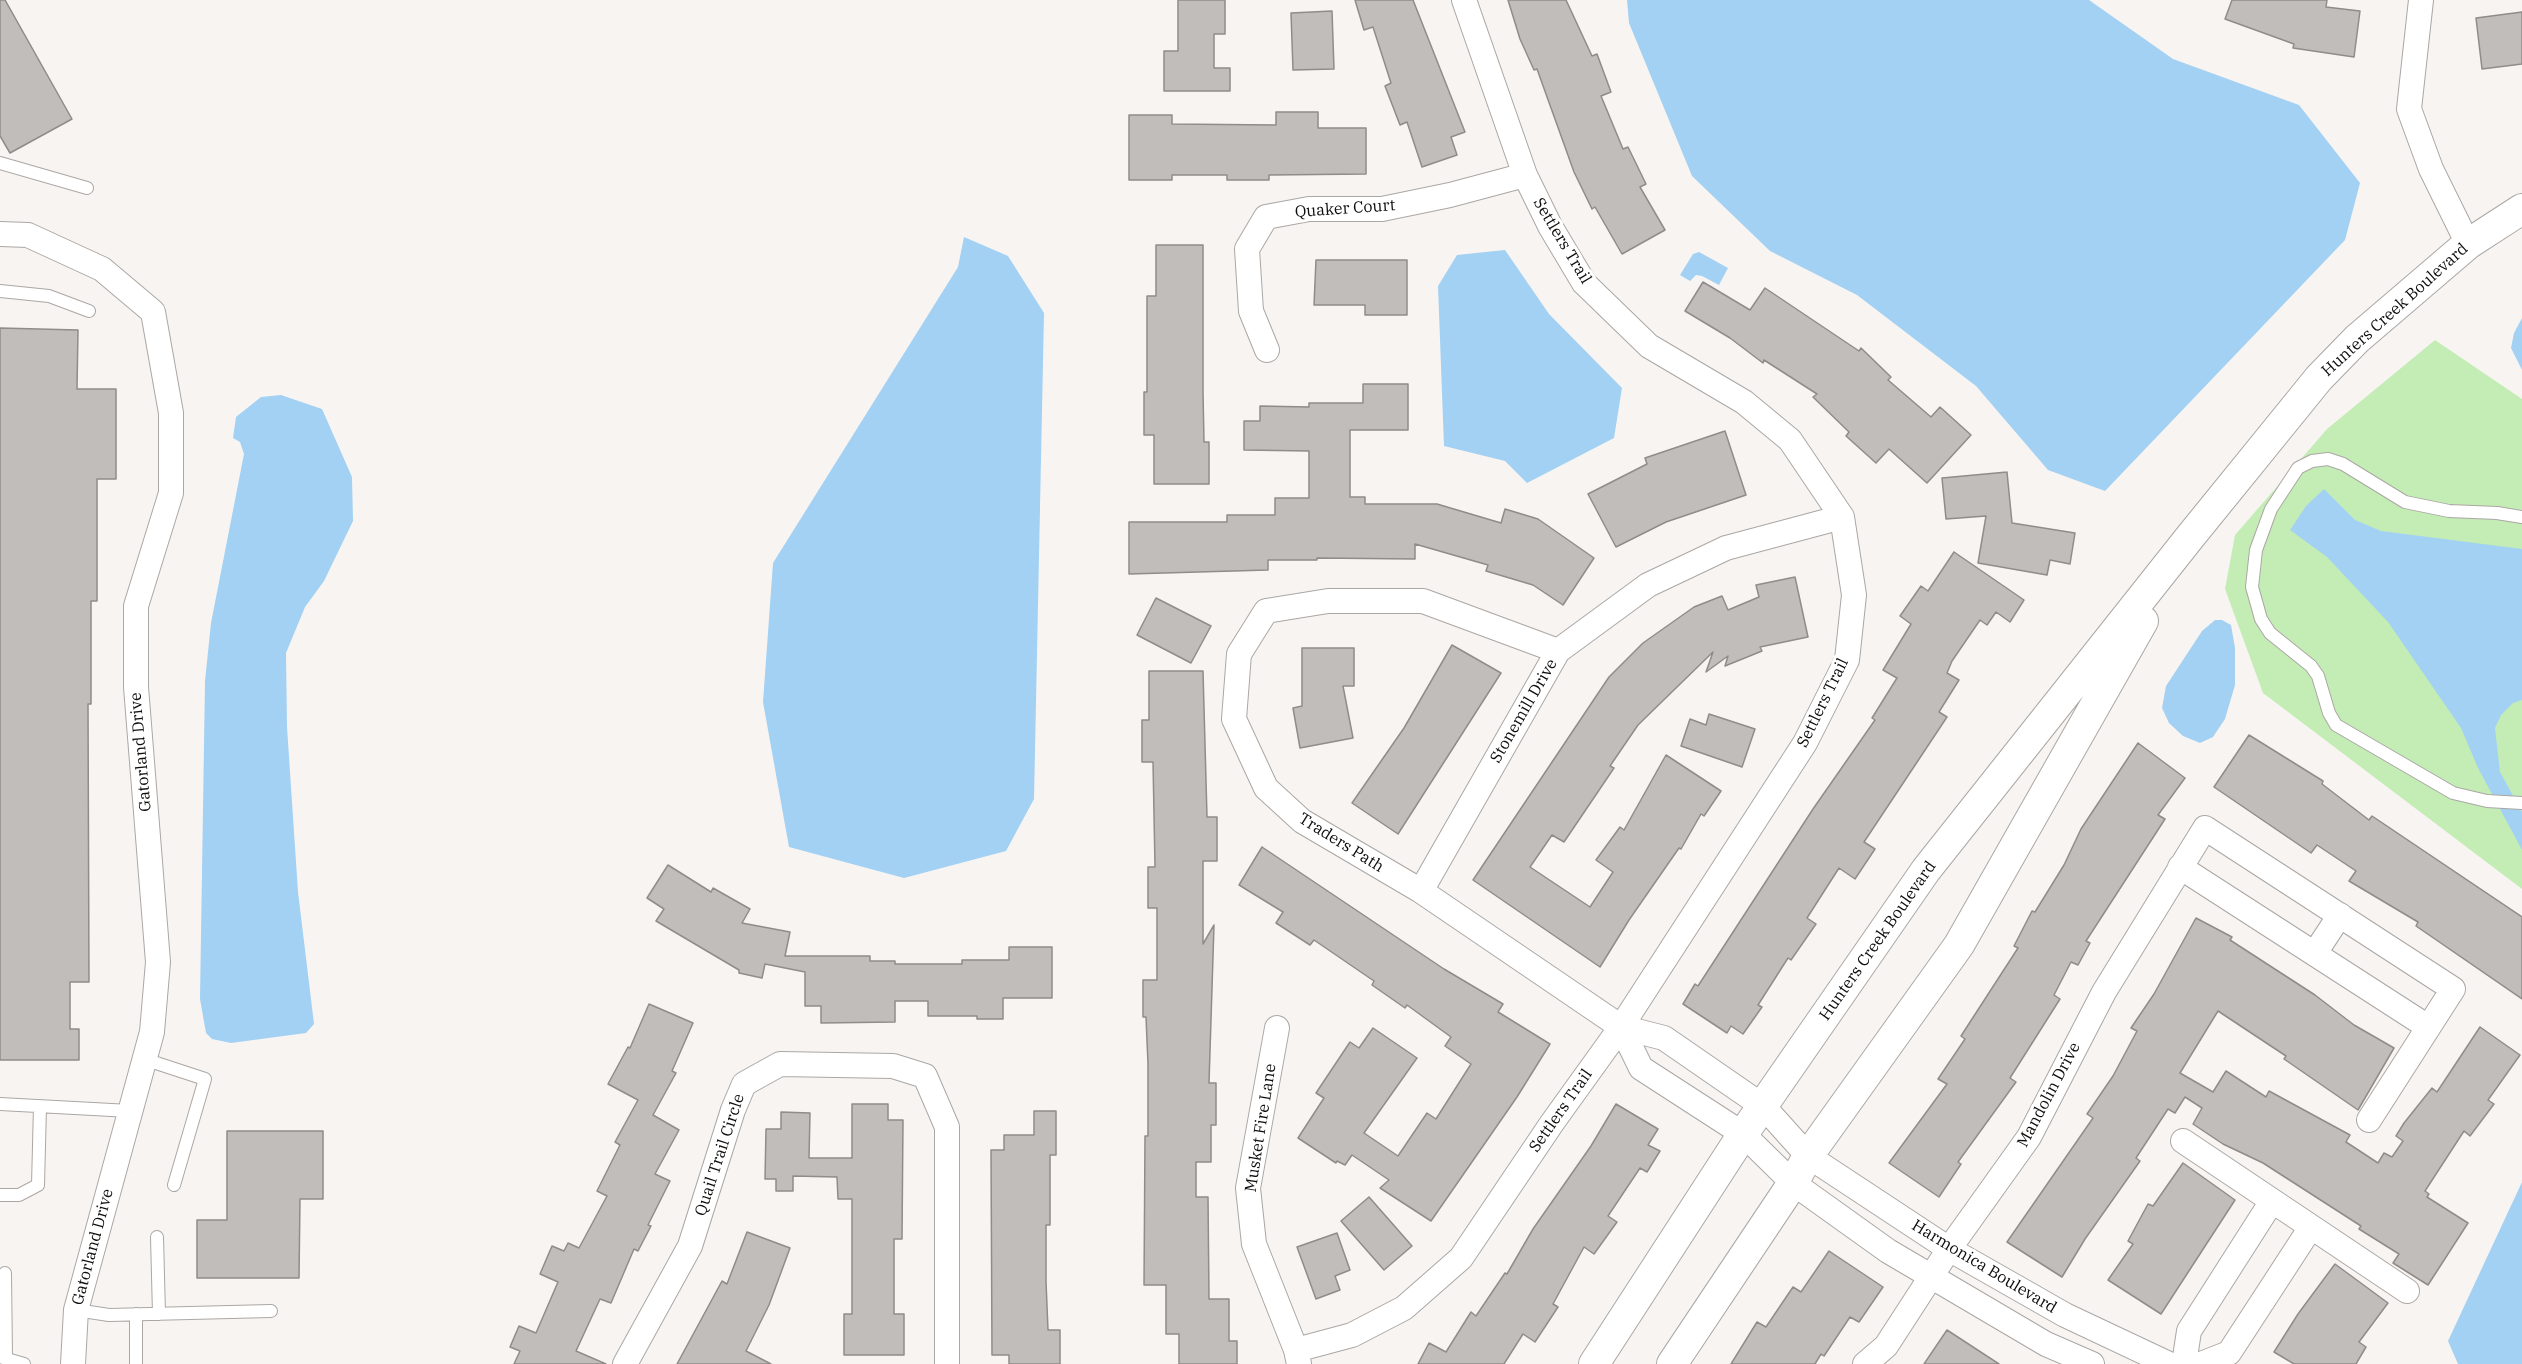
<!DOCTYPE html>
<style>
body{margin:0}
canvas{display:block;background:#f8f4f1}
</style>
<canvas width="2522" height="1364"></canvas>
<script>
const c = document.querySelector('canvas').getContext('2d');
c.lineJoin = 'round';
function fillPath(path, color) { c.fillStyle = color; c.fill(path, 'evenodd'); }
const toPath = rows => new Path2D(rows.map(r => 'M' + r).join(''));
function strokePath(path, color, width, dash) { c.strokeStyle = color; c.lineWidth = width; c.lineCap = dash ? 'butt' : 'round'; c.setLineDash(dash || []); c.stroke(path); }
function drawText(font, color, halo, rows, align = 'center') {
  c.font = font + ' "IBM Plex Serif",serif'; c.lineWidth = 6; c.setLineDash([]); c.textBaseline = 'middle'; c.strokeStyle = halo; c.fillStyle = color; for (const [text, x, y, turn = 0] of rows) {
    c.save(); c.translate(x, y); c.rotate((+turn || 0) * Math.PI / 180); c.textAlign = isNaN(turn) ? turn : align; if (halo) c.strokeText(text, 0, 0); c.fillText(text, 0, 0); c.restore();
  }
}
const green = toPath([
 [2435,340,2522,399,2522,889,2263,693,2225,589,2235,535,2327,429]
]);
const water = toPath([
 [1627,0,2089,0,2173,59,2299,105,2360,183,2345,240,2105,491,2048,470,1976,386,1857,295,1770,251,1692,176,1629,23],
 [964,237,1008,256,1044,313,1034,799,1006,851,904,878,789,847,763,702,773,563,958,267],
 [1505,250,1549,314,1622,388,1614,438,1527,483,1505,461,1444,446,1438,286,1457,255],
 [1699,252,1728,268,1719,285,1702,276,1696,275,1690,281,1680,275,1693,254],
 [2522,318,2522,370,2511,348,2514,333],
 [281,395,322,409,352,477,353,521,324,581,305,607,286,653,287,727,298,892,314,1024,306,1033,231,1043,212,1039,206,1033,200,999,205,681,211,623,244,454,240,442,233,438,236,417,261,397],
 [2324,489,2355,520,2381,531,2522,549,2522,700,2513,703,2501,715,2495,728,2500,772,2522,812,2522,850,2478,768,2461,728,2388,622,2327,557,2290,530,2306,506],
 [2215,620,2222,620,2231,625,2235,648,2235,685,2225,719,2213,737,2200,743,2183,736,2169,723,2162,708,2166,686,2202,631],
 [2522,1182,2522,1364,2458,1364,2448,1341]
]);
const building = toPath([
 [0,0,5,0,72,119,10,153,0,136,0,0],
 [1178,0,1225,0,1225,34,1214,34,1214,68,1230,68,1230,91,1164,91,1164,51,1178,51,1178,0],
 [1355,0,1413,0,1465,132,1451,137,1457,155,1422,167,1407,122,1400,125,1385,86,1391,83,1373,27,1364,30,1355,0],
 [1508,0,1566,0,1592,56,1597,54,1611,92,1601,96,1623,149,1628,147,1646,184,1640,187,1665,230,1622,254,1595,207,1592,209,1574,172,1537,69,1534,70,1520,39,1508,0],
 [2232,0,2327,0,2326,7,2360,11,2354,57,2293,48,2294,44,2225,19,2232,0],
 [1332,11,1334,69,1293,70,1291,13,1332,11],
 [2522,12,2522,64,2482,69,2476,18,2522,12],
 [1276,112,1318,112,1318,128,1366,128,1366,174,1269,175,1269,180,1227,180,1227,175,1172,175,1172,180,1129,180,1129,115,1172,115,1172,124,1276,125,1276,112],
 [1156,245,1203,245,1203,392,1204,442,1209,442,1209,484,1154,484,1154,435,1144,435,1144,392,1147,392,1147,296,1156,296,1156,245],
 [1316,260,1407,260,1407,315,1365,315,1365,305,1314,305,1316,260],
 [1703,282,1750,310,1765,288,1859,351,1861,348,1891,377,1888,380,1931,417,1940,407,1971,435,1927,483,1889,449,1876,463,1846,436,1849,432,1813,397,1817,394,1764,360,1763,363,1730,338,1685,311,1703,282],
 [0,328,78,330,77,389,116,389,116,479,97,479,97,601,91,601,91,704,88,704,89,982,70,982,70,1029,79,1029,79,1060,0,1060,0,328],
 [1363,384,1408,384,1408,430,1350,430,1350,497,1365,497,1365,504,1437,504,1501,523,1505,509,1538,519,1594,558,1563,605,1533,585,1486,571,1488,565,1415,544,1415,559,1317,558,1317,560,1268,560,1268,570,1129,574,1129,522,1227,522,1227,515,1275,515,1275,498,1309,498,1309,451,1244,450,1244,421,1260,421,1260,406,1309,407,1309,403,1363,403,1363,384],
 [1725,431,1746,495,1666,522,1616,547,1588,494,1647,464,1645,458,1725,431],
 [2007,472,2012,523,2075,533,2070,564,2050,560,2047,575,1978,563,1986,516,1946,519,1942,478,2007,472],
 [1954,552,2024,600,2010,622,1996,612,1987,625,1980,620,1952,661,1947,673,1959,680,1939,712,1947,717,1864,842,1875,849,1855,879,1839,868,1807,918,1816,924,1791,960,1788,958,1758,1005,1762,1007,1743,1034,1731,1026,1727,1033,1683,1004,1695,984,1698,986,1813,809,1875,720,1872,718,1897,678,1883,670,1911,624,1900,616,1921,586,1928,591,1954,552],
 [1795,577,1808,637,1760,647,1762,651,1725,666,1728,656,1706,672,1713,652,1638,725,1610,766,1614,768,1564,842,1552,835,1530,867,1590,907,1613,872,1596,860,1620,827,1624,830,1666,755,1721,791,1704,816,1701,814,1681,849,1679,848,1629,920,1600,967,1473,880,1609,677,1643,643,1694,607,1722,596,1728,610,1759,597,1756,585,1795,577],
 [1156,598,1211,626,1191,663,1137,635,1156,598],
 [1452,645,1501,673,1398,834,1352,803,1404,728,1452,645],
 [1302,648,1354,648,1354,686,1343,686,1353,738,1300,748,1293,708,1302,706,1302,648],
 [1149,671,1203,671,1207,817,1217,817,1217,861,1203,861,1203,944,1214,925,1209,1083,1216,1083,1216,1125,1211,1125,1211,1162,1196,1162,1196,1197,1208,1197,1209,1299,1229,1299,1229,1341,1237,1341,1237,1364,1179,1364,1179,1334,1166,1334,1166,1285,1144,1285,1145,1136,1148,1136,1148,1064,1146,1017,1143,1017,1143,980,1157,980,1157,908,1148,908,1148,867,1155,867,1153,762,1142,762,1142,720,1149,720,1149,671],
 [1709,714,1755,729,1742,767,1681,746,1690,719,1706,725,1709,714],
 [2249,735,2323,781,2322,784,2369,820,2372,816,2522,917,2522,999,2416,926,2418,922,2349,881,2356,871,2317,845,2311,853,2214,787,2249,735],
 [2138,743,2185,778,2158,815,2165,819,2086,941,2090,943,2078,965,2071,962,2054,995,2060,999,2010,1078,2016,1082,1958,1162,1961,1164,1939,1197,1889,1163,1947,1084,1938,1079,1965,1039,1961,1036,2018,948,2014,946,2032,911,2035,912,2064,865,2081,829,2138,743],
 [1262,847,1444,969,1503,1004,1498,1012,1550,1044,1517,1097,1431,1221,1380,1188,1389,1180,1352,1155,1345,1165,1337,1161,1336,1163,1298,1138,1324,1098,1316,1093,1350,1042,1359,1048,1373,1028,1417,1058,1364,1133,1398,1156,1427,1113,1436,1119,1471,1064,1445,1046,1451,1037,1407,1005,1405,1008,1372,985,1374,981,1314,940,1310,945,1276,923,1283,912,1239,885,1262,847],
 [668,865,711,892,713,888,750,909,742,923,790,932,785,956,870,956,870,961,895,961,895,964,962,964,962,960,1009,960,1009,947,1052,947,1052,998,1003,998,1003,1019,977,1019,977,1016,928,1016,928,1001,895,1001,895,1022,821,1023,821,1006,805,1006,805,972,765,964,762,978,739,973,739,970,656,921,664,909,647,898,668,865],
 [2196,918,2232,937,2230,940,2315,995,2354,1025,2394,1048,2358,1110,2284,1059,2286,1056,2218,1011,2180,1073,2213,1092,2226,1071,2266,1097,2269,1091,2350,1135,2346,1142,2378,1163,2384,1153,2392,1157,2403,1141,2396,1136,2404,1123,2432,1088,2437,1092,2480,1027,2520,1055,2488,1100,2494,1104,2470,1136,2464,1131,2425,1191,2429,1194,2427,1197,2468,1223,2428,1285,2393,1263,2399,1254,2359,1229,2361,1226,2263,1163,2223,1144,2193,1124,2202,1108,2185,1097,2175,1113,2168,1109,2136,1158,2140,1161,2085,1239,2062,1277,2007,1242,2093,1118,2087,1114,2113,1076,2137,1031,2131,1028,2154,994,2196,918],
 [649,1004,693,1023,672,1071,676,1073,653,1115,679,1130,655,1174,670,1181,648,1225,651,1226,638,1251,634,1249,611,1303,600,1299,576,1351,606,1364,514,1364,520,1351,510,1347,519,1326,536,1333,558,1282,540,1274,552,1246,564,1251,568,1243,579,1248,607,1196,597,1191,620,1145,615,1142,638,1100,608,1084,628,1047,630,1048,649,1004],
 [852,1104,888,1104,888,1120,903,1120,902,1239,894,1239,894,1314,904,1314,904,1355,844,1355,844,1314,852,1314,852,1199,838,1199,837,1177,793,1176,793,1191,776,1191,776,1179,765,1179,766,1129,781,1129,781,1112,810,1113,809,1158,852,1158,852,1104],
 [1616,1104,1658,1129,1648,1145,1660,1151,1647,1172,1640,1168,1608,1216,1617,1222,1594,1254,1584,1247,1553,1304,1558,1307,1535,1342,1523,1334,1504,1364,1418,1364,1429,1343,1446,1352,1471,1312,1476,1316,1505,1273,1507,1274,1533,1229,1591,1146,1616,1104],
 [1034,1111,1056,1111,1056,1155,1050,1155,1050,1225,1046,1225,1046,1281,1048,1330,1060,1330,1060,1364,1009,1364,1009,1355,992,1355,991,1150,1004,1150,1004,1135,1034,1135,1034,1111],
 [227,1131,323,1131,323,1199,300,1199,299,1278,197,1278,197,1220,227,1220,227,1131],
 [2183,1163,2235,1200,2161,1314,2108,1280,2133,1244,2128,1241,2148,1204,2153,1206,2183,1163],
 [1369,1197,1412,1246,1384,1270,1341,1221,1369,1197],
 [747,1232,790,1248,769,1305,746,1351,771,1364,677,1364,722,1281,727,1284,747,1232],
 [1337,1233,1350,1270,1335,1276,1340,1290,1316,1299,1297,1247,1337,1233],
 [1829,1251,1883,1287,1859,1322,1850,1317,1824,1356,1821,1354,1815,1364,1731,1364,1757,1322,1766,1327,1793,1287,1801,1292,1829,1251],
 [2335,1264,2388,1303,2359,1342,2366,1347,2356,1364,2294,1364,2274,1352,2298,1314,2335,1264],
 [1947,1330,1999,1364,1924,1364,1947,1330]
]);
const service = toPath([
 [0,163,87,188],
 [0,291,49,296,89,311],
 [2522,517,2497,513,2449,511,2405,502,2343,464,2328,459,2312,461,2298,468,2271,509,2256,550,2252,587,2261,619,2270,633,2311,666,2318,676,2329,713,2336,725,2453,793,2487,801,2522,803],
 [144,1059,205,1079,174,1185],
 [0,1104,130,1111],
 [0,1195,19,1195,38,1185,40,1106],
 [157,1237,159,1314],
 [5,1273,6,1357],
 [76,1310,109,1315,271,1311],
 [136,1314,136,1364],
 [0,1357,24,1364]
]);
const minor = toPath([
 [2421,0,2409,109,2431,169,2468,244],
 [0,234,28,235,102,269,153,312,171,413,171,493,136,606,136,687,158,962,152,1032,76,1310,73,1364],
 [1267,350,1251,311,1247,249,1266,217,1309,209,1382,209,1450,195,1525,175],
 [1558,651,1423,601,1328,601,1266,611,1239,654,1234,719,1266,788,1302,821,1421,891,1621,1027,1664,1038,1764,1107,1808,1156,1949,1249,2065,1315,2169,1364],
 [2180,867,2428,1027],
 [1421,891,1558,651,1648,585,1726,548,1842,517],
 [2315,953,2340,915],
 [1621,1027,1641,1068,1743,1134,1793,1183,1888,1251,2046,1344,2092,1364],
 [1277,1028,1248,1188,1254,1244,1296,1350,1299,1364],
 [2183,1141,2407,1291],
 [1296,1350,1352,1335,1404,1308,1461,1258,1552,1123,1621,1027,1805,743,1847,660,1854,595,1842,517,1790,440,1744,402,1649,346,1584,283,1550,226,1525,175,1464,0],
 [625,1364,690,1246,733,1110,744,1084,780,1064,893,1066,925,1076,947,1127,947,1364],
 [1865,1364,1886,1346,1949,1249,2029,1137,2104,992,2205,828,2453,989,2369,1120],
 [2184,1364,2189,1331,2272,1201],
 [2201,1364,2229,1353,2311,1227]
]);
const tertiary = toPath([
 [1594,1364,1743,1134,1926,870,2190,537,2319,378,2357,339,2468,244,2522,209],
 [1672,1364,1793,1183,1808,1156,1959,945,2143,621]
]);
const streetNames = [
 ["Quaker Court",1345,209,-4],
 ["Settlers Trail",1562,241,59],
 ["Hunters Creek Boulevard",2395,310,-42],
 ["Settlers Trail",1823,703,-64],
 ["Stonemill Drive",1524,711,-60],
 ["Gatorland Drive",141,752,-95],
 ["Traders Path",1341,843,32],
 ["Hunters Creek Boulevard",1878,941,-55],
 ["Mandolin Drive",2049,1095,-62],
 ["Settlers Trail",1561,1111,-55],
 ["Musket Fire Lane",1261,1128,-81],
 ["Quail Trail Circle",720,1155,-72],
 ["Gatorland Drive",93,1247,-75],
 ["Harmonica Boulevard",1984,1267,31]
];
fillPath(green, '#c4edb6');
fillPath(water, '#a3d1f3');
fillPath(building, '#c1bdba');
strokePath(building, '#908c89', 1.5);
strokePath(service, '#aba7a4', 14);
strokePath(minor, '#aba7a4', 26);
strokePath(tertiary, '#aba7a4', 32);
strokePath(service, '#fff', 12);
strokePath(minor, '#fff', 24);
strokePath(tertiary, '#fff', 30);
drawText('16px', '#0e0d0c', '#fff', streetNames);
</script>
